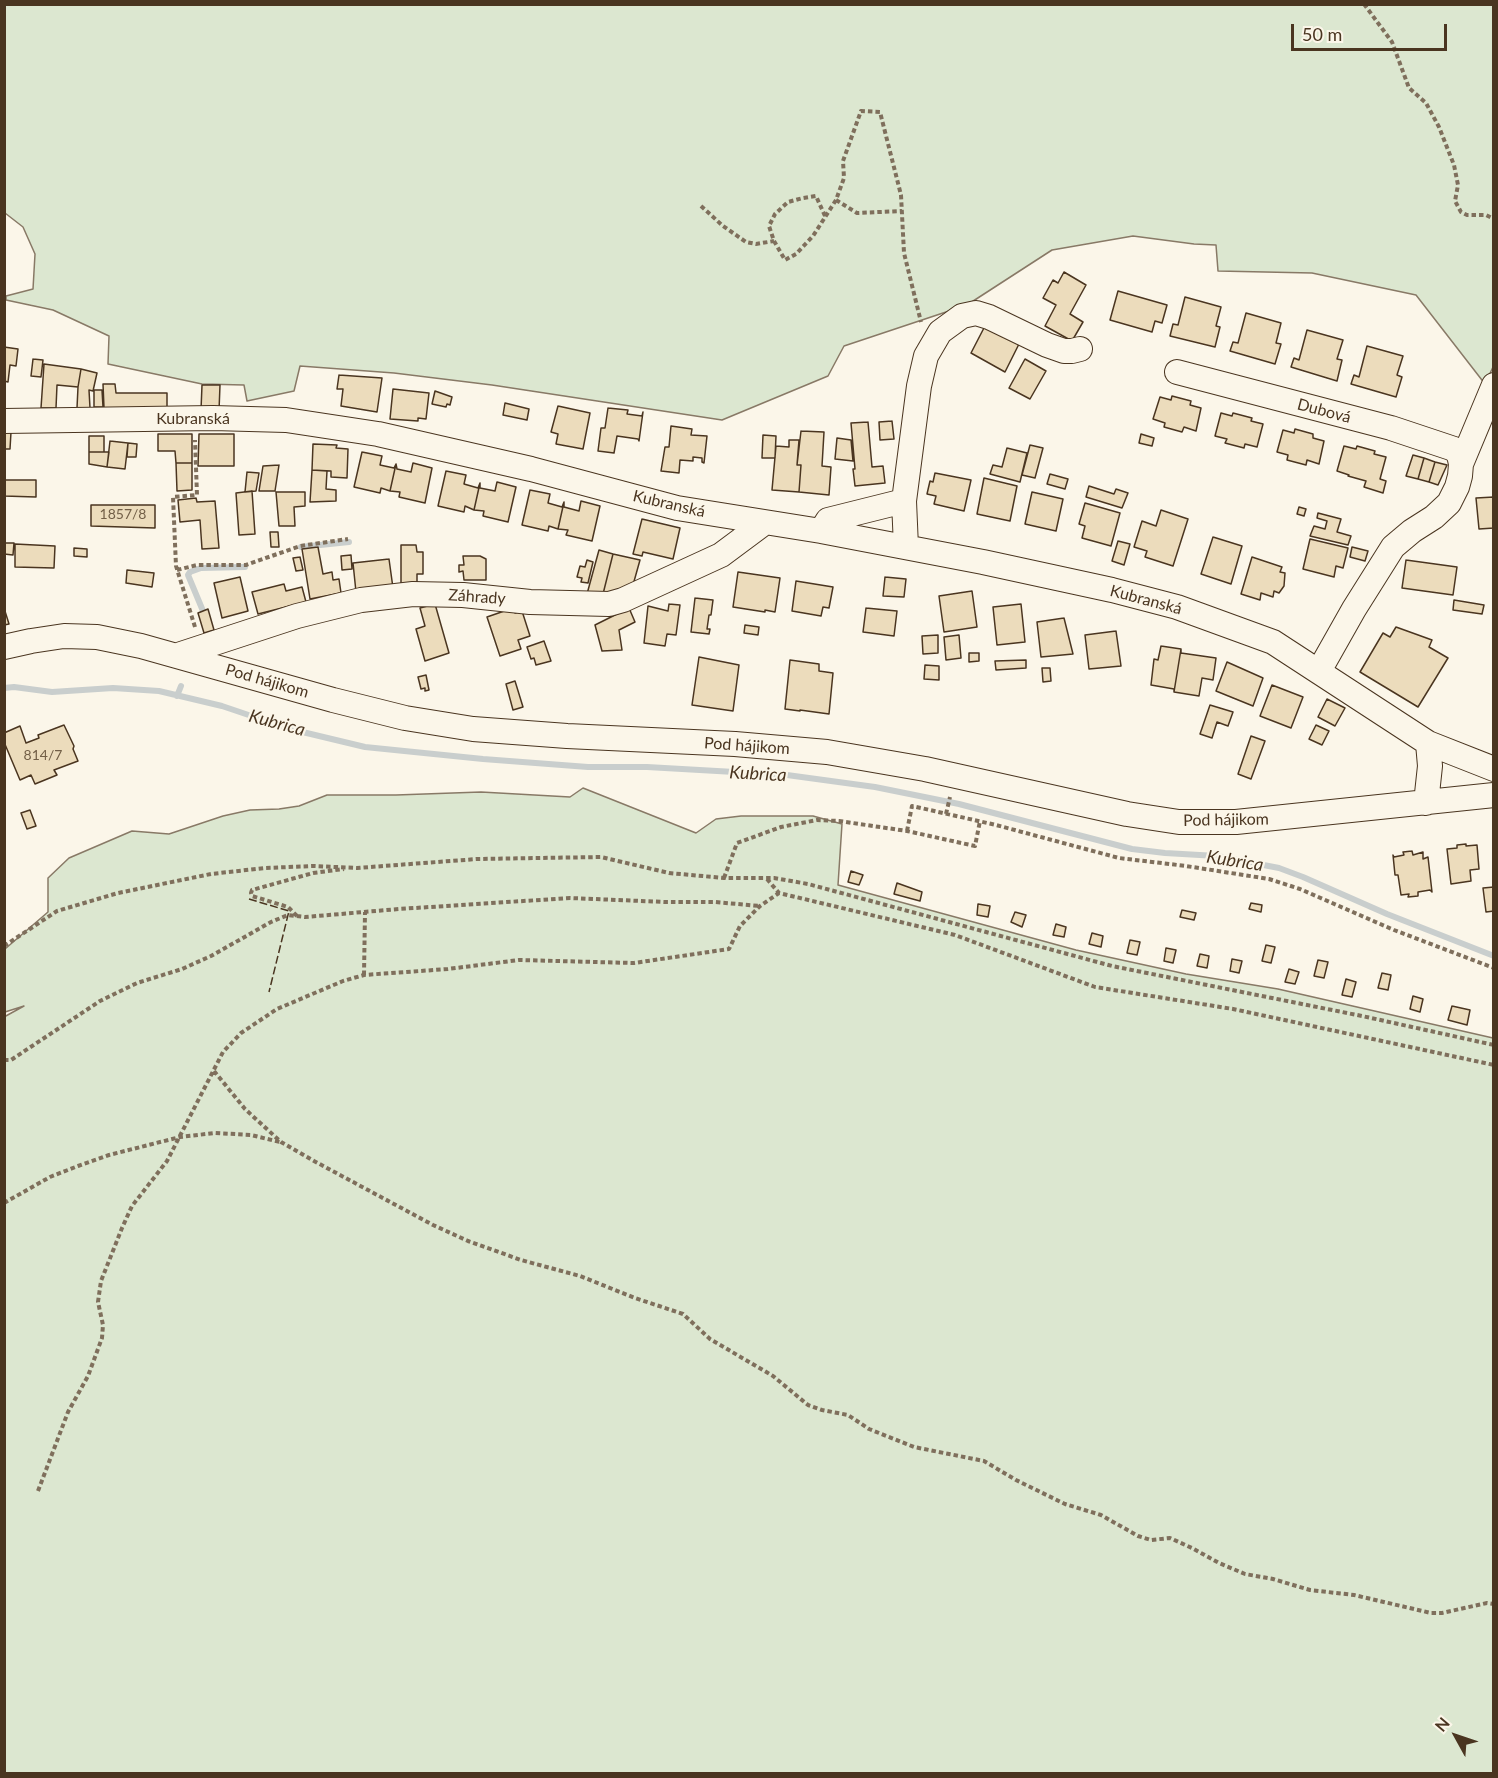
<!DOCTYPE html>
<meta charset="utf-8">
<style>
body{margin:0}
#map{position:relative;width:1498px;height:1778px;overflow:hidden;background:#fbf6e9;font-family:Lato,sans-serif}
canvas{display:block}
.frame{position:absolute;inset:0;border:6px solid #4a3520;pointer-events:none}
.north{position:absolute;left:1426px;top:1706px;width:60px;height:60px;-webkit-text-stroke:4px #fbf6e9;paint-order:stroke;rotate:310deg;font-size:16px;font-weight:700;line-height:24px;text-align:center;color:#4a3520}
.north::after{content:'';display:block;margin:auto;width:21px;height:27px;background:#4a3520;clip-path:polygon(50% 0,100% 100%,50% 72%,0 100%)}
.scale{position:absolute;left:1291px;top:24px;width:156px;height:27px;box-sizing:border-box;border:3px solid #4a3520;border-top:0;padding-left:8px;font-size:18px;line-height:21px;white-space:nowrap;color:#4a3520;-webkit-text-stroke:4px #fbf6e9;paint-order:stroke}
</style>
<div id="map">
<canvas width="1498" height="1778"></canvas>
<div class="frame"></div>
<div class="north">N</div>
<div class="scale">50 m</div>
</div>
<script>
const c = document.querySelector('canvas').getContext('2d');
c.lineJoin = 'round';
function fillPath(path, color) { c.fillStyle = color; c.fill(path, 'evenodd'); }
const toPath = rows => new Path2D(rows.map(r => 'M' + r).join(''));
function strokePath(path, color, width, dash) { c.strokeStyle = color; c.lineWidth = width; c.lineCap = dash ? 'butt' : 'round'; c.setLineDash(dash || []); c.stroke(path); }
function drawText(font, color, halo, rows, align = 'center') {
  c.font = font + ' Lato,sans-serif'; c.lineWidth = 4.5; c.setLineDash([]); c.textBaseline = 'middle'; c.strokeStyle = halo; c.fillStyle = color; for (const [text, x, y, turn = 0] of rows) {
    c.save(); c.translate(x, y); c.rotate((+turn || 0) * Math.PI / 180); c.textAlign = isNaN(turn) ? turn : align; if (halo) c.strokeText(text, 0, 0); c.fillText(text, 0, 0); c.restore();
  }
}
const green = toPath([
 [4,5,1493,5,1493,367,1485,384,1416,295,1312,273,1218,271,1216,245,1194,244,1133,236,1052,250,967,305,844,346,828,376,722,420,492,385,394,373,300,366,294,391,247,401,244,385,202,384,108,364,109,336,53,310,6,300,6,296,33,289,35,254,23,227,5,213,4,5],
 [583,788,696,833,716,819,741,816,813,816,842,824,838,885,1076,950,1186,974,1278,989,1493,1038,1493,1773,5,1773,4,1017,24,1006,5,1012,5,949,48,912,48,878,69,858,132,831,169,834,223,816,250,810,279,809,299,806,327,795,396,795,481,792,570,797,583,788]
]);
const stream = toPath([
 [301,547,349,542],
 [203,611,188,575,190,572,201,568,245,567],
 [4,688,14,687,52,692,113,688,159,691,222,706,290,729,365,747,483,759,588,767,647,767,787,775,875,787,959,804,1132,849,1165,853,1217,856,1279,868,1303,877,1387,914,1494,956],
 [177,696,181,686]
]);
const building = toPath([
 [1064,272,1086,285,1070,314,1083,322,1072,341,1045,326,1056,305,1043,298,1053,280,1058,283,1064,272],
 [1118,291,1167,305,1162,323,1155,321,1152,332,1110,320,1118,291],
 [1185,297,1221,307,1216,326,1220,327,1215,347,1170,336,1173,324,1178,325,1185,297],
 [1246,313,1281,323,1276,343,1281,344,1275,364,1230,351,1233,342,1238,343,1246,313],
 [986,324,1020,342,1005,372,971,353,986,324],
 [1307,330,1343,340,1337,359,1342,360,1337,381,1291,367,1294,358,1299,360,1307,330],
 [1367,346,1403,356,1397,375,1402,377,1396,397,1351,384,1354,375,1359,377,1367,346],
 [4,347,18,349,16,366,10,365,8,382,4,381,4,347],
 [33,359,43,360,41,377,31,376,33,359],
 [1025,359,1046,371,1030,399,1009,388,1025,359],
 [44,364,81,369,78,387,57,385,56,408,41,408,44,364],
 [81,369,97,373,93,391,89,390,90,408,77,408,78,387,81,369],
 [339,375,382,378,377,412,341,406,343,389,337,389,339,375],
 [103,384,115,384,116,393,167,393,167,408,104,408,103,384],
 [202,385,220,385,219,411,201,410,202,385],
 [393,389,429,393,426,419,418,418,418,421,390,419,393,389],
 [94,390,102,390,103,407,94,407,94,390],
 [435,391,452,397,450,405,447,404,446,407,432,404,435,391],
 [1172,396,1191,401,1190,405,1201,408,1196,431,1184,427,1182,432,1164,427,1165,423,1153,419,1160,397,1171,400,1172,396],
 [505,403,529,409,527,420,503,415,505,403],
 [558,406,590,413,583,449,556,444,558,434,551,432,558,406],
 [608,408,628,410,627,414,642,416,643,412,639,441,638,439,617,436,614,453,598,451,601,428,605,428,608,408],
 [1221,413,1232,416,1233,413,1252,418,1251,421,1263,424,1257,447,1245,444,1244,448,1225,443,1227,439,1215,436,1221,413],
 [892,421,894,439,880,440,879,422,892,421],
 [868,422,872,467,883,466,885,483,855,486,853,469,855,469,851,423,868,422],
 [671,426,692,429,691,435,707,436,704,463,702,462,702,458,693,457,693,461,680,460,679,473,661,471,665,447,669,447,671,426],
 [1295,429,1313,434,1313,438,1324,441,1319,464,1307,460,1306,465,1287,460,1288,455,1277,452,1283,430,1294,433,1295,429],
 [801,431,824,432,822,466,831,467,829,495,799,492,801,465,797,465,801,431],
 [4,432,11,432,10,449,4,449,4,432],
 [158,434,192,434,192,463,176,463,175,451,158,451,158,434],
 [199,434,234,434,234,466,198,466,199,434],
 [1141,434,1154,438,1152,446,1139,443,1141,434],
 [763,435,776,436,775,458,762,458,763,435],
 [89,436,104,436,104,452,89,452,89,436],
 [837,438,851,440,853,461,835,459,837,438],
 [789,440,799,440,797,465,801,465,799,492,772,490,776,446,789,447,789,440],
 [110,441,128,443,125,469,107,467,110,441],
 [128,443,137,444,136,457,127,457,128,443],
 [313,444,337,445,336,448,348,449,347,478,331,477,331,471,312,470,313,444],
 [1030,445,1043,448,1035,478,1022,475,1030,445],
 [1344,446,1356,449,1357,446,1375,451,1374,454,1386,457,1380,479,1386,481,1383,493,1364,487,1366,481,1348,476,1349,475,1337,471,1344,446],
 [1007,448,1027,453,1020,482,990,474,993,465,1002,467,1007,448],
 [89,452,109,452,107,467,89,464,89,452],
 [362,452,382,456,380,465,394,468,396,464,390,491,381,488,380,493,354,487,362,452],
 [1413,455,1424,458,1418,479,1406,476,1413,455],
 [1424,458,1435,462,1429,482,1418,479,1424,458],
 [1435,462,1447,465,1438,485,1429,482,1435,462],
 [176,463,192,463,192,490,177,491,176,463],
 [413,463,432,468,425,503,399,497,400,492,390,491,396,464,397,469,411,472,413,463],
 [279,465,275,491,259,491,263,466,279,465],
 [312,470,327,471,326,489,336,490,336,501,310,502,312,470],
 [446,471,466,475,464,484,478,488,480,483,474,510,465,506,464,512,438,506,446,471],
 [247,472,259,473,256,491,245,492,247,472],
 [935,473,971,480,964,511,934,504,936,496,927,494,930,481,933,482,935,473],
 [1050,474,1068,479,1065,489,1047,484,1050,474],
 [984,478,1017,486,1010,521,977,514,984,478],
 [4,480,36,480,36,497,4,496,4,480],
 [497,482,516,487,508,522,483,516,484,511,474,510,480,483,480,488,495,491,497,482],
 [1089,486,1114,494,1116,489,1128,493,1122,508,1086,497,1089,486],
 [530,490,550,494,548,503,562,507,564,502,558,529,549,526,548,531,522,525,530,490],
 [252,491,255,534,239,535,236,493,252,491],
 [276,492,305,492,305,506,294,507,295,526,279,526,276,492],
 [1032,492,1063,499,1056,531,1025,524,1032,492],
 [1494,497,1494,528,1479,529,1476,498,1494,497],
 [196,498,197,502,215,501,219,548,202,549,200,520,180,522,178,500,196,498],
 [581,501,600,506,592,541,566,535,568,530,558,529,564,502,564,507,579,511,581,501],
 [1085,503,1120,513,1111,546,1082,538,1085,526,1079,524,1085,503],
 [91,505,155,505,155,528,91,526,91,505],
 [1299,507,1306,509,1304,516,1297,514,1299,507],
 [1161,510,1188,519,1173,566,1145,557,1147,551,1134,547,1142,521,1156,526,1161,510],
 [1318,513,1341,519,1337,532,1351,536,1348,545,1310,536,1314,526,1325,529,1327,521,1317,518,1318,513],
 [642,519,680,528,673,559,643,552,642,556,633,554,642,519],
 [270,532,278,532,279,547,271,547,270,532],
 [1213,537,1242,546,1231,584,1201,574,1213,537],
 [1310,539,1348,548,1343,568,1336,566,1334,577,1303,569,1310,539],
 [1118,541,1130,544,1124,565,1112,561,1118,541],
 [4,543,14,543,13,555,4,554,4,543],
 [15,544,55,546,54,568,15,567,15,544],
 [401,545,416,545,417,552,423,552,423,574,417,574,417,584,401,585,401,545],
 [318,547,323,574,332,572,333,580,339,579,341,593,310,599,302,549,318,547],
 [1352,547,1368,551,1365,561,1350,557,1352,547],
 [74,548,87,549,87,557,74,556,74,548],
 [599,550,613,554,603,594,587,594,599,550],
 [613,554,640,560,633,585,603,594,613,554],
 [351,555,352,569,342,570,341,556,351,555],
 [463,556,480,556,486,559,486,580,464,580,463,571,459,572,459,565,464,565,463,556],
 [300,557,303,570,296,571,293,558,300,557],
 [1252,557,1282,567,1280,572,1285,573,1284,586,1279,593,1274,591,1273,597,1261,593,1260,600,1241,594,1252,557],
 [389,559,393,588,356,592,353,563,389,559],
 [587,560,593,562,588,583,581,582,582,578,577,577,580,566,585,567,587,560],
 [1406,560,1457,567,1453,595,1402,588,1406,560],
 [127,570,154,573,152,587,126,583,127,570],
 [738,572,780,578,775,612,765,610,765,612,733,607,738,572],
 [240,577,248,611,222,618,214,583,240,577],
 [885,577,906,579,904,597,883,596,885,577],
 [796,581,833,587,829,608,823,607,821,616,792,611,796,581],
 [284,584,286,591,302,587,306,602,258,614,252,592,284,584],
 [972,591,977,627,944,632,939,596,972,591],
 [695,598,713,600,711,615,709,615,707,629,710,629,709,634,691,632,695,598],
 [1454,600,1484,605,1482,614,1453,610,1454,600],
 [435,604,449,653,425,661,416,629,425,626,420,608,435,604],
 [669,604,680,605,676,635,667,634,665,646,644,643,648,606,668,611,669,604],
 [1021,604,1025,642,997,645,993,607,1021,604],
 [4,608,9,624,4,625,4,608],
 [513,608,515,613,522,611,530,636,518,640,521,649,500,656,487,617,513,608],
 [629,608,635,622,619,630,622,650,602,651,595,625,629,608],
 [866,608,897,611,894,636,863,632,866,608],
 [208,609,214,630,204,633,198,613,208,609],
 [1064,618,1073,654,1041,657,1037,622,1064,618],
 [745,625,759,627,758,635,744,633,745,625],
 [1396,627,1432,640,1429,647,1448,658,1418,707,1360,672,1383,633,1390,637,1396,627],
 [1116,631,1121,666,1089,669,1085,635,1116,631],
 [938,635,938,653,923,654,922,636,938,635],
 [959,635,961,658,946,660,944,637,959,635],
 [544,641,551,661,536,665,534,658,531,659,527,647,544,641],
 [1161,646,1181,649,1174,692,1174,689,1151,685,1154,659,1158,660,1161,646],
 [1181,649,1181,653,1216,658,1213,680,1202,678,1199,696,1174,692,1181,649],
 [969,653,979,653,979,661,969,662,969,653],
 [699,657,739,665,733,711,692,705,699,657],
 [790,660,819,664,819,671,833,673,829,714,800,710,800,711,785,709,790,660],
 [1026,660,1026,668,996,670,995,661,1026,660],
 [1227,662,1263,678,1253,706,1216,691,1227,662],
 [925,665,939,666,939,680,924,679,925,665],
 [1042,668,1050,668,1051,681,1043,682,1042,668],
 [426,675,429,690,425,691,425,688,421,689,418,677,426,675],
 [515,681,523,707,513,710,506,684,515,681],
 [1272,685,1303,697,1291,728,1260,716,1272,685],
 [1327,699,1345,708,1335,726,1318,717,1327,699],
 [1210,705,1233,712,1228,726,1217,722,1212,738,1200,734,1210,705],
 [64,725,74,746,73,749,78,761,54,770,57,775,35,784,31,775,20,780,4,742,4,733,20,726,26,743,39,738,38,735,64,725],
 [1316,725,1329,731,1322,745,1309,739,1316,725],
 [1251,736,1265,741,1251,779,1238,774,1251,736],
 [30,810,36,826,27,829,21,813,30,810],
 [1466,844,1466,846,1477,845,1479,869,1470,870,1471,881,1451,884,1447,849,1457,848,1457,845,1466,844],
 [1412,851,1413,855,1423,852,1423,859,1428,857,1432,892,1430,890,1418,892,1418,896,1408,897,1409,894,1401,895,1398,875,1395,875,1393,855,1394,857,1404,855,1403,852,1412,851],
 [851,871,863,875,859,885,848,882,851,871],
 [897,883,922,892,920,901,894,894,897,883],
 [1494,887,1494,911,1486,912,1483,888,1494,887],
 [1251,903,1262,905,1261,912,1249,909,1251,903],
 [978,904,990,906,988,917,977,915,978,904],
 [1182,910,1196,913,1194,920,1180,917,1182,910],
 [1015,912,1026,915,1022,927,1011,922,1015,912],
 [1056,924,1066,927,1064,937,1053,935,1056,924],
 [1092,933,1103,936,1101,947,1089,944,1092,933],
 [1130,940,1140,942,1137,955,1127,953,1130,940],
 [1266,945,1275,947,1271,963,1262,961,1266,945],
 [1166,948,1176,950,1173,963,1164,961,1166,948],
 [1200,954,1209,956,1207,968,1197,966,1200,954],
 [1232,959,1242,961,1239,973,1230,971,1232,959],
 [1318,960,1328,962,1324,978,1314,976,1318,960],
 [1289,969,1299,972,1295,984,1285,982,1289,969],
 [1382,973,1391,975,1388,990,1378,988,1382,973],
 [1346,979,1356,982,1352,997,1342,995,1346,979],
 [1413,996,1423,999,1420,1012,1410,1009,1413,996],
 [1452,1006,1470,1010,1467,1025,1448,1020,1452,1006]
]);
const path = toPath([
 [1364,4,1392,42,1409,88,1426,103,1439,127,1454,165,1458,185,1455,201,1461,212,1467,215,1486,215,1494,219],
 [836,200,857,213,902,211],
 [701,206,723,226,746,242,756,244,774,241],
 [825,216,816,196,803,198,788,202,775,214,769,226,774,241,785,260,796,254,813,236,836,200,844,178,843,161,861,111,880,112,901,195,904,253,921,322],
 [177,570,197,565,246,565,300,546,348,539],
 [195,627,176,566,173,497,197,495,195,440],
 [946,814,950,797],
 [907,831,912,806,996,825,1119,858,1186,866,1269,879,1300,889,1394,930,1494,968],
 [724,878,737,843,781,827,817,820,839,821,907,831,975,846,980,821],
 [767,879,779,893,955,935,1095,987,1233,1009,1494,1065],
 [297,916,288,907,252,896,251,893,252,890,313,873,344,869],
 [4,946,57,911,118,893,211,874,265,868,314,866,357,868,477,859,601,857,669,873,724,878,774,878,808,884,1112,966,1362,1016,1494,1045],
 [364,975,365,912],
 [4,1060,11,1060,100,1001,137,983,182,969,211,956,271,922,288,915,305,917,399,909,570,898,665,902,715,902,760,906],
 [214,1071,245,1109,281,1142,314,1161,433,1225,468,1241,521,1260,580,1276,635,1298,683,1314,710,1339,773,1376,808,1405,822,1410,848,1415,869,1429,914,1447,984,1461,1016,1480,1065,1504,1101,1515,1138,1536,1151,1540,1170,1538,1192,1548,1219,1563,1245,1574,1273,1579,1310,1590,1354,1595,1431,1613,1442,1613,1487,1603,1494,1604],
 [4,1203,50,1177,78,1166,109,1155,180,1137,215,1133,251,1135,280,1142],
 [38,1491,68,1412,88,1376,102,1338,103,1325,98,1302,101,1281,122,1228,132,1206,167,1161,223,1052,241,1033,277,1009,343,981,364,975,448,969,519,960,634,963,729,949,740,926,760,906,779,893]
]);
const minor = toPath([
 [1177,372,1391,428,1454,449,1459,455,1461,464],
 [4,421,213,418,286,420,378,434,531,469,677,508,821,531,983,562,1112,590,1177,607,1273,642,1428,743,1494,769],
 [821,531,828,520,904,501],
 [906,547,904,501,919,386,926,356,940,332,962,316,976,313,989,317,1047,345,1064,351,1072,351,1080,349],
 [4,647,31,641,64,636,97,637,141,646,333,700,405,718,473,729,567,736,735,744,827,752,925,769,1127,814,1179,822,1236,822,1494,795],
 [178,655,297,616,361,600,413,594,463,595,530,602,609,604,623,600,721,555,764,523],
 [1319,671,1354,609,1393,547,1412,531,1434,517,1449,503,1457,487,1460,476,1461,464,1494,385],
 [1426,803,1430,766,1428,743]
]);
const fence = toPath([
 [249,899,289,911,269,992]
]);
const numberNames = [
 ["1857/8",123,514],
 ["814/7",43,755]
];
const streetNames = [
 ["Dubová",1324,411,15],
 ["Kubranská",193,419],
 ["Kubranská",669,504,13],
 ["Záhrady",477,597,4],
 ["Kubranská",1146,600,15],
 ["Pod hájikom",267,681,16],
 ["Pod hájikom",747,746,4],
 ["Pod hájikom",1226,820,-1]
];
const waterNames = [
 ["Kubrica",277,723,15],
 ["Kubrica",758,774,3],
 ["Kubrica",1235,861,9]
];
fillPath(green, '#dce7d0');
strokePath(green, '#887966', 1.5);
strokePath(stream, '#c9cecd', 6);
fillPath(building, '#ecdcbc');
strokePath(building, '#4a3520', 1.5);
strokePath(minor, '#4a3520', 26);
strokePath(path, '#7f6f5c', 4, [4.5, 3]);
strokePath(minor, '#fbf6e9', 24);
strokePath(fence, '#4a3520', 1.5, [8, 3]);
drawText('14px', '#725f47', null, numberNames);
drawText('16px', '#4a3520', '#fbf6e9', streetNames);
drawText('italic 18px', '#4a3520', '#fbf6e9', waterNames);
</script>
